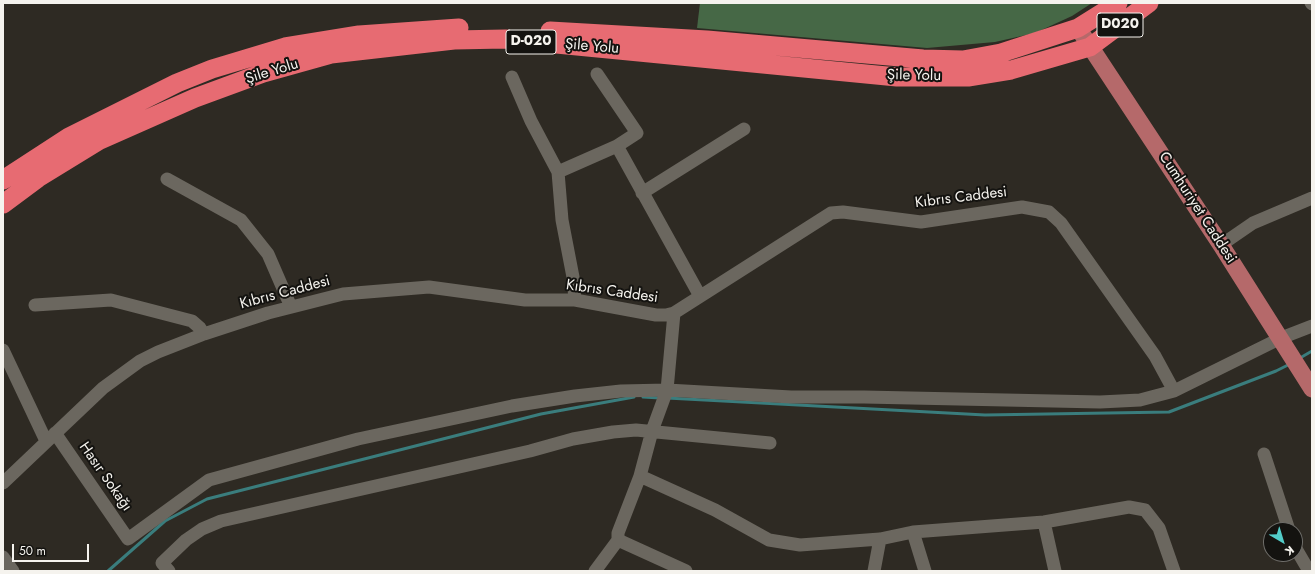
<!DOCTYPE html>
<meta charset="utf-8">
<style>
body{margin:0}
#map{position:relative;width:1315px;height:574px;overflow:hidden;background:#2e2a23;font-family:Jost,sans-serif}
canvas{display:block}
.frame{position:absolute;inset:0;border:4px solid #f5f3ee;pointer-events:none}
.north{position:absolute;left:1263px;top:522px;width:40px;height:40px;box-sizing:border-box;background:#141310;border:1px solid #6e6d69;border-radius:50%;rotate:142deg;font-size:11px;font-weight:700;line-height:16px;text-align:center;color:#f5f3ee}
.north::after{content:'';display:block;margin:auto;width:14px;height:18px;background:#53cdc9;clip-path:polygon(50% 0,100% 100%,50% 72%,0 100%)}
.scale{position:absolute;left:12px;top:544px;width:77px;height:18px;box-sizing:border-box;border:2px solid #f5f3ee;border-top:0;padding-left:5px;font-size:12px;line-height:14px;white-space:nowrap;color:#f5f3ee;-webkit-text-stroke:3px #141310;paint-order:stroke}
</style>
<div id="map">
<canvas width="1315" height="574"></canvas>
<div class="frame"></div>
<div class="north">K</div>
<div class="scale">50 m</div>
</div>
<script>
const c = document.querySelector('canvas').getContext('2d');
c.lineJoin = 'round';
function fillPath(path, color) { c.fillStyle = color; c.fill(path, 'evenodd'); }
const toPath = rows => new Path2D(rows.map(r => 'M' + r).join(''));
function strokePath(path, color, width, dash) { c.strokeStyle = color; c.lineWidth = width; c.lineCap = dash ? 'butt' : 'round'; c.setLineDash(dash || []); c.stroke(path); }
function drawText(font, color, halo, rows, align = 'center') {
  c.font = font + ' Jost,sans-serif'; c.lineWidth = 4; c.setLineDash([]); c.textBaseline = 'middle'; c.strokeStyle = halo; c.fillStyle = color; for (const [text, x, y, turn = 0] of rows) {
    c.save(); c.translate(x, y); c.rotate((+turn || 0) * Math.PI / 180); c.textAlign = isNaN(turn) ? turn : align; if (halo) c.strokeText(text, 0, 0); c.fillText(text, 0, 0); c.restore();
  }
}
const forest = toPath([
 [700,3,1092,3,1072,16,1035,33,995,42,927,48,697,28]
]);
const stream = toPath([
 [1300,358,1312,351],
 [643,397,660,398],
 [667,398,985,415,1169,412,1276,371,1290,364],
 [108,571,165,521,207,499,541,414,634,397]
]);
const minor = toPath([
 [1311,3,1312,4],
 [512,77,531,121,558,172,562,220,573,277,575,300],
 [617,146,700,296],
 [558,172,617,146,637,133,597,74],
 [167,179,241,220,268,254,291,307],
 [642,193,744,129],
 [1221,245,1253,223,1312,198],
 [35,305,111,300,192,321,200,328,204,334],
 [3,350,46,441],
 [55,433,128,539,209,480,358,439,512,406,575,396,621,391,667,390,791,397,864,397,1100,402,1140,400,1174,391,1281,338,1312,326],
 [1264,454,1289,530],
 [640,476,715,510,769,540,800,545,880,539,913,532,1044,522,1129,507,1145,510,1159,528,1174,571],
 [3,483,103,388,140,361,158,352,204,334,268,313,343,294,429,287,525,300,575,300,656,315,666,315,674,313,831,213,843,212,921,222,1022,207,1049,212,1061,223,1155,356,1174,391],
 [1044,522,1055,571],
 [913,532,925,571],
 [618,540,686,571],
 [1295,547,1309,571],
 [3,557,13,571],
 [169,571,162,563,186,540,202,529,221,521,530,451,573,439,613,432,636,430,770,443],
 [595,571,618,540,618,533,640,476,652,431,667,390,674,313],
 [874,571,880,539]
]);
const major = toPath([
 [1078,28,1221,245,1312,389]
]);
const highway = toPath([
 [550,31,707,40,923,59,963,60,1001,53,1078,28,1118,3],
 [3,180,69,137,177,83,212,69,285,47,359,35,459,28],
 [3,204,38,178,100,140,195,98,263,73,331,54,454,40,505,39,897,77,968,77,1011,70,1090,47,1149,3]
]);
const shields = [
 [1120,25,46],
 [531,42,50]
];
const shieldNames = [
 ["D020",1120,25],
 ["D-020",531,42]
];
const streetNames = [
 ["Şile Yolu",592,47,5],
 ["Şile Yolu",272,72,-17],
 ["Şile Yolu",914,76,1],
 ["Kıbrıs Caddesi",961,198,-7],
 ["Cumhuriyet Caddesi",1197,208,57],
 ["Kıbrıs Caddesi",612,292,8],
 ["Kıbrıs Caddesi",285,293,-15],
 ["Hasır Sokağı",105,477,55]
];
fillPath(forest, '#466846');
strokePath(stream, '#3a7d7d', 3);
strokePath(minor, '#6b675f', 13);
strokePath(major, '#b5696a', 17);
strokePath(highway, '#e76b72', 19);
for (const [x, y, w] of shields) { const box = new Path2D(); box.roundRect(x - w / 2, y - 12, w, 24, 3); c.fillStyle = '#141310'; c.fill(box); strokePath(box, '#f5f3ee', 1); }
drawText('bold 14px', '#f5f3ee', null, shieldNames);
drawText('15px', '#f5f3ee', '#141310', streetNames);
</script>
